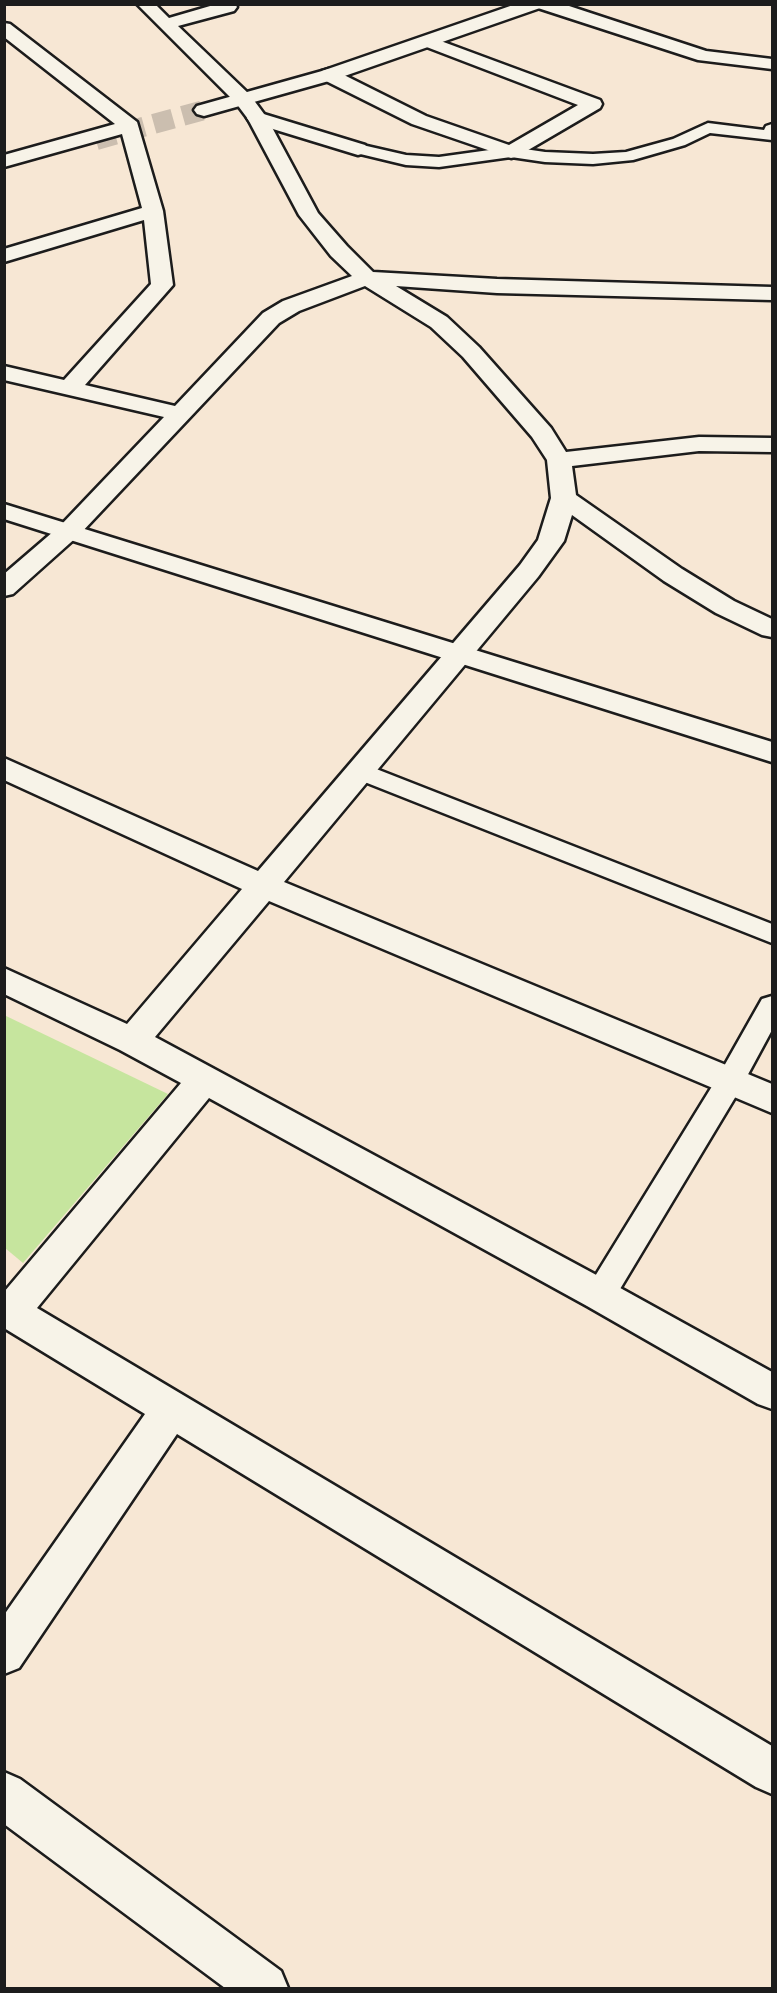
<!DOCTYPE html>
<style>
body{margin:0}
#map{position:relative;width:777px;height:1993px;overflow:hidden;background:#f7e7d4;font-family:Sriracha,sans-serif}
canvas{display:block}
.frame{position:absolute;inset:0;border:6px solid #1c1c1c;pointer-events:none}
</style>
<div id="map">
<canvas width="777" height="1993"></canvas>
<div class="frame"></div>
</div>
<script>
const c = document.querySelector('canvas').getContext('2d');
c.lineJoin = 'round';
function fillPath(path, color) { c.fillStyle = color; c.fill(path, 'evenodd'); }
const toPath = rows => new Path2D(rows.map(r => 'M' + r).join(''));
function strokePath(path, color, width, dash) { c.strokeStyle = color; c.lineWidth = width; c.lineCap = dash ? 'butt' : 'round'; c.setLineDash(dash || []); c.stroke(path); }
const green = toPath([
 [4,1015,168,1094,23,1263,5,1248]
]);
const tertiaryTunnel = toPath([
 [96,140,204,110]
]);
const service = toPath([
 [708,123,764,130,766,126,772,124,772,140,710,133,685,145,633,160,593,164,545,162,511,157,439,167,406,165,352,152,350,149,358,144,406,155,439,157,511,147,545,152,593,154,626,152,673,139,708,123],
 [361,763,772,924,772,943,352,777,349,771,352,765,361,763],
 [772,996,772,1030,739,1091,611,1304,600,1308,589,1304,585,1295,589,1286,719,1075,762,999,772,996]
]);
const pedestrian = toPath([
 [257,112,365,145,368,149,365,153,358,155,250,122,247,118,250,114,257,112]
]);
const minor = toPath([
 [137,4,155,4,169,18,217,4,235,4,237,7,234,11,178,26,250,95,267,118,318,213,347,246,373,272,497,279,772,287,772,300,497,293,396,286,447,317,479,347,551,428,566,452,699,437,772,438,772,452,699,451,572,466,576,495,682,569,734,601,772,619,772,637,762,635,716,613,664,581,572,515,564,541,538,577,284,882,772,1084,772,1113,269,901,155,1037,613,1284,772,1372,772,1409,758,1404,587,1306,209,1098,37,1308,772,1746,772,1794,756,1787,177,1434,19,1668,4,1674,4,1615,145,1414,4,1328,4,1292,181,1083,120,1050,4,994,4,968,127,1024,242,889,4,780,4,758,258,871,520,565,538,540,551,498,547,460,532,437,463,357,431,327,365,286,299,311,279,323,79,535,13,594,4,596,4,574,61,525,164,417,4,380,4,366,64,380,151,284,144,220,4,262,4,249,142,208,122,134,4,167,4,155,115,124,4,37,4,23,10,24,137,122,163,211,173,285,85,385,175,406,263,313,283,301,352,276,331,256,299,215,248,119,236,103,137,4],
 [536,4,563,4,706,51,772,59,772,69,698,60,538,8,536,4],
 [430,37,600,100,602,104,600,108,518,156,511,158,412,124,322,79,320,75,322,71,329,69,336,71,426,116,509,145,578,105,424,46,421,42,424,38,430,37],
 [4,1772,20,1779,281,1971,288,1988,225,1988,4,1824,4,1772]
]);
const tertiary = toPath([
 [516,4,542,4,540,8,336,79,204,116,197,114,194,110,197,106,322,71,516,4],
 [4,504,772,742,772,762,4,519,4,504]
]);
fillPath(green, '#c6e59e');
strokePath(tertiaryTunnel, '#cbbeaf', 20, [20, 10]);
strokePath(service, '#1c1c1c', 5);
strokePath(pedestrian, '#1c1c1c', 5);
strokePath(minor, '#1c1c1c', 5);
strokePath(tertiary, '#1c1c1c', 5);
fillPath(service, '#f7f3e8');
fillPath(pedestrian, '#f7f3e8');
fillPath(minor, '#f7f3e8');
fillPath(tertiary, '#f7f3e8');
</script>
